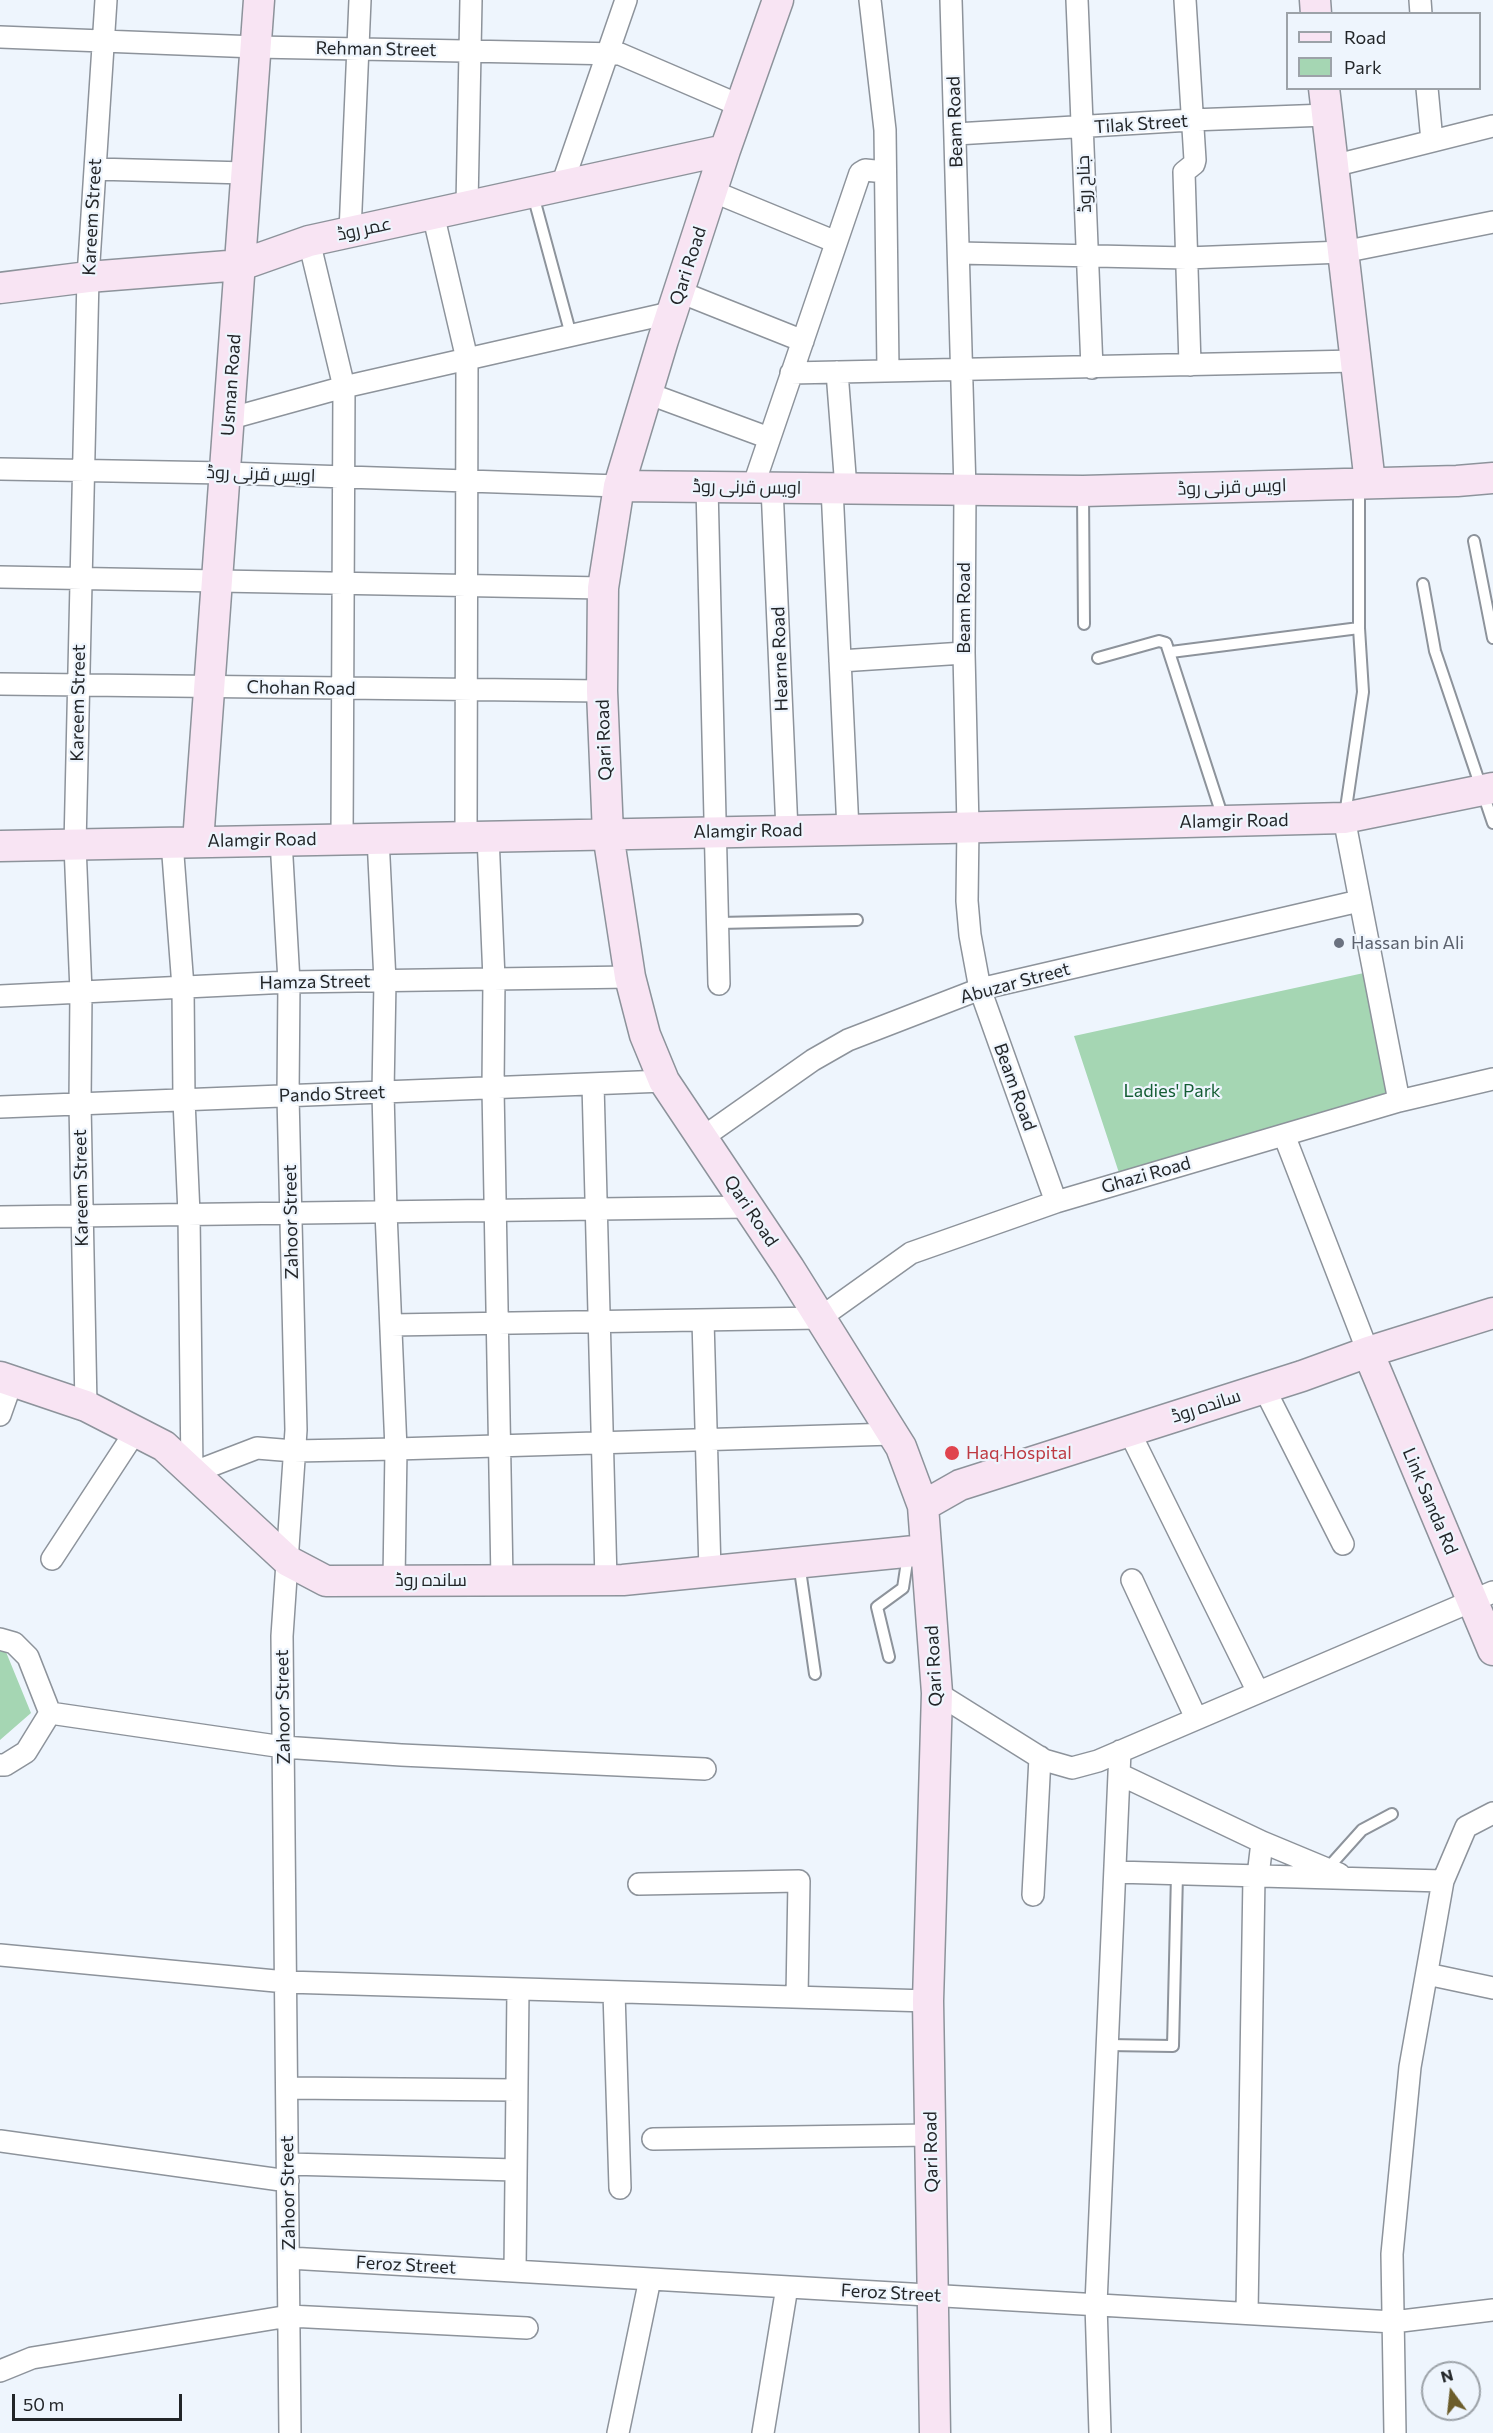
<!DOCTYPE html>
<meta charset="utf-8">
<style>
body{margin:0}
#map{position:relative;width:1493px;height:2433px;overflow:hidden;background:#eef5fd;font-family:Commissioner,sans-serif}
canvas{display:block}
.legend{position:absolute;left:1286px;top:12px;width:195px;height:78px;box-sizing:border-box;background:#eef5fd;border:2px solid #9ca2a8;margin:0;padding:8px 10px;list-style:none;font-size:18px;color:#222528}
.legend li{display:flex;align-items:center;gap:12px;height:30px}
.legend b{width:30px;border:2px solid #9ca2a8}
.north{position:absolute;left:1421px;top:2361px;width:60px;height:60px;box-sizing:border-box;background:#eef5fd;border:2px solid #9ca2a8;border-radius:50%;rotate:345deg;font-size:16px;font-weight:700;line-height:24px;text-align:center;color:#222528}
.north::after{content:'';display:block;margin:auto;width:21px;height:27px;background:#6c5d2b;clip-path:polygon(50% 0,100% 100%,50% 72%,0 100%)}
.scale{position:absolute;left:12px;top:2394px;width:170px;height:27px;box-sizing:border-box;border:3px solid #222528;border-top:0;padding-left:8px;font-size:18px;line-height:21px;white-space:nowrap;color:#222528;-webkit-text-stroke:4px #eef5fd;paint-order:stroke}
</style>
<div id="map">
<canvas width="1493" height="2433"></canvas>
<ul class="legend">
<li><b style="height:8px;background:#f8e4f3"></b>Road</li>
<li><b style="height:16px;background:#a5d6b3"></b>Park</li>
</ul>
<div class="north">N</div>
<div class="scale">50 m</div>
</div>
<script>
const c = document.querySelector('canvas').getContext('2d');
c.lineJoin = 'round';
function fillPath(path, color) { c.fillStyle = color; c.fill(path, 'evenodd'); }
const toPath = rows => new Path2D(rows.map(r => 'M' + r).join(''));
function strokePath(path, color, width, dash) { c.strokeStyle = color; c.lineWidth = width; c.lineCap = dash ? 'butt' : 'round'; c.setLineDash(dash || []); c.stroke(path); }
function drawText(font, color, halo, rows, align = 'center') {
  c.font = font + ' Commissioner,Cairo,sans-serif'; c.lineWidth = 4.5; c.setLineDash([]); c.textBaseline = 'middle'; c.strokeStyle = halo; c.fillStyle = color; for (const [text, x, y, turn = 0] of rows) {
    c.save(); c.translate(x, y); c.rotate((+turn || 0) * Math.PI / 180); c.textAlign = isNaN(turn) ? turn : align; if (halo) c.strokeText(text, 0, 0); c.fillText(text, 0, 0); c.restore();
  }
}
const green = toPath([
 [1373,971,1399,1101,1122,1182,1074,1036],
 [0,1651,6,1652,31,1713,0,1740]
]);
const lane = toPath([
 [533,195,571,335],
 [1083,494,1084,624],
 [1474,541,1493,638],
 [1423,584,1435,651,1493,823],
 [1171,652,1359,628],
 [1098,658,1159,641,1166,643,1223,818],
 [1345,815,1363,692,1359,628,1359,484],
 [719,923,857,920],
 [799,1563,815,1674],
 [889,1657,877,1607,903,1588,908,1555],
 [1327,1869,1362,1830,1392,1814],
 [1108,2045,1173,2046,1177,1874]
]);
const street = toPath([
 [870,0,885,130,888,370],
 [951,0,965,490,964,653,968,827,967,901,970,935,980,989,1056,1202],
 [1077,0,1092,368],
 [1185,0,1195,160,1194,164,1184,172,1190,365],
 [1420,0,1421,14],
 [0,37,256,47,620,54,741,106],
 [1427,88,1432,141],
 [956,134,1191,120,1327,115],
 [1333,166,1493,126],
 [95,169,246,173],
 [562,185,626,0],
 [712,191,836,242],
 [467,205,471,0],
 [433,214,467,359,466,837],
 [350,232,360,0],
 [309,241,344,387,342,839],
 [959,253,1187,258,1343,252,1493,222],
 [680,292,803,341],
 [837,372,846,488],
 [791,373,1356,361],
 [647,393,769,438],
 [228,419,344,387,674,312],
 [0,469,225,473,619,486],
 [707,487,719,984],
 [753,487,860,173,865,170,885,172],
 [772,487,787,831],
 [832,488,848,830],
 [0,577,603,588],
 [840,661,964,653],
 [0,684,602,691],
 [1344,818,1399,1101],
 [488,836,494,979,493,1088,502,1580],
 [378,838,385,981,383,1092,386,1212,396,1449,394,1580],
 [281,840,289,982,288,1096,296,1430,282,1636,290,2433],
 [172,842,183,987,184,1100,189,1214,192,1473,257,1448,294,1451,396,1449,893,1434],
 [0,996,289,982,630,977],
 [593,1084,606,1580],
 [0,1107,664,1081],
 [1284,1135,1368,1352],
 [702,1138,813,1060,848,1040,980,989,1359,901],
 [0,1217,748,1207],
 [703,1320,710,1571],
 [391,1325,820,1318,911,1253,1056,1202,1399,1101,1493,1079],
 [1264,1388,1343,1544],
 [86,1406,80,1104,81,992,75,845,88,277,106,0],
 [0,1415,12,1381],
 [1129,1431,1258,1692],
 [52,1559,135,1432],
 [1132,1580,1196,1718],
 [0,1639,14,1643,28,1657,50,1713,283,1747,401,1755,705,1769],
 [937,1693,1044,1760,1072,1768,1098,1761,1493,1592],
 [0,1765,5,1765,26,1752,50,1713],
 [1119,1774,1262,1842,1258,1876],
 [1262,1842,1339,1874],
 [1115,1872,1443,1881],
 [639,1884,799,1881,797,1997],
 [1033,1895,1040,1757],
 [0,1955,286,1982,928,2001],
 [1427,1974,1493,1988],
 [614,1992,620,2188],
 [287,2088,516,2090],
 [653,2139,930,2135],
 [0,2141,288,2181],
 [288,2164,516,2170],
 [289,2258,1393,2322,1493,2310],
 [515,2271,518,1989],
 [1247,2313,1254,1876],
 [0,2371,32,2358,289,2316,527,2328],
 [618,2433,650,2279],
 [763,2433,787,2287],
 [1100,2433,1096,2304,1120,1751],
 [1395,2433,1392,2254,1410,2067,1443,1881,1466,1827,1493,1813]
]);
const secondary = toPath([
 [778,0,725,150,663,340,619,486,603,588,602,691,608,834,630,977,645,1035,664,1081,789,1268,901,1447,923,1506,937,1693,928,2001,935,2433],
 [1315,0,1316,14],
 [1324,88,1370,483],
 [0,288,88,277,241,265,309,241,725,150],
 [619,486,1083,491,1457,481,1493,478],
 [198,842,259,0],
 [0,846,947,828,1344,818,1493,788],
 [1368,1352,1493,1650],
 [0,1377,86,1406,164,1446,288,1561,326,1581,623,1580,925,1550],
 [923,1506,960,1485,1302,1376,1368,1352,1493,1313]
]);
const markers = [
 [1339,943,6,"#6b7280"],
 [952,1453,8,"#e0444e"]
];
const streetNames = [
 ["Rehman Street",376,49,1],
 ["Beam Road",955,122,-92],
 ["Tilak Street",1141,124,-4],
 ["جناح روڈ",1084,184,-92],
 ["Kareem Street",92,217,-87],
 ["عمر روڈ",364,229,-12],
 ["Qari Road",688,266,-72],
 ["Usman Road",231,385,-86],
 ["اویس قرنی روڈ",261,474,2],
 ["اویس قرنی روڈ",747,487,1],
 ["اویس قرنی روڈ",1232,487,-2],
 ["Beam Road",964,608,-90],
 ["Hearne Road",780,659,-92],
 ["Chohan Road",301,688,1],
 ["Kareem Street",78,703,-89],
 ["Qari Road",604,740,-92],
 ["Alamgir Road",1234,821,-1],
 ["Alamgir Road",748,831,-1],
 ["Alamgir Road",262,840,-1],
 ["Hamza Street",315,982,-1],
 ["Abuzar Street",1015,983,-15],
 ["Beam Road",1015,1087,70],
 ["Pando Street",332,1094,-2],
 ["Ghazi Road",1146,1175,-16],
 ["Kareem Street",81,1188,-91],
 ["Qari Road",751,1211,56],
 ["Zahoor Street",291,1222,-91],
 ["ساندہ روڈ",1206,1406,-18],
 ["Link Sanda Rd",1430,1501,67],
 ["ساندہ روڈ",431,1580],
 ["Qari Road",934,1666,-93],
 ["Zahoor Street",283,1707,-91],
 ["Qari Road",931,2152,-91],
 ["Zahoor Street",288,2193,-91],
 ["Feroz Street",406,2265,3],
 ["Feroz Street",891,2293,3]
];
const worshipNames = [
 ["Hassan bin Ali",1351,943]
];
const parkNames = [
 ["Ladies' Park",1172,1091]
];
const healthNames = [
 ["Haq Hospital",966,1453]
];
fillPath(green, '#a5d6b3');
strokePath(lane, '#8d939b', 14);
strokePath(street, '#8d939b', 24);
strokePath(secondary, '#8d939b', 33);
strokePath(lane, '#fff', 10);
strokePath(street, '#fff', 21);
strokePath(secondary, '#f8e4f3', 30);
for (const [x, y, r, color] of markers) { const dot = new Path2D(); dot.arc(x, y, r, 0, 2 * Math.PI); c.fillStyle = color; c.fill(dot); strokePath(dot, '#eef5fd', 2); }
drawText('18px', '#222528', '#eef5fd', streetNames);
drawText('18px', '#5b616d', '#eef5fd', worshipNames, 'left');
drawText('18px', '#145d34', '#eef5fd', parkNames);
drawText('18px', '#be3a42', '#eef5fd', healthNames, 'left');
</script>
